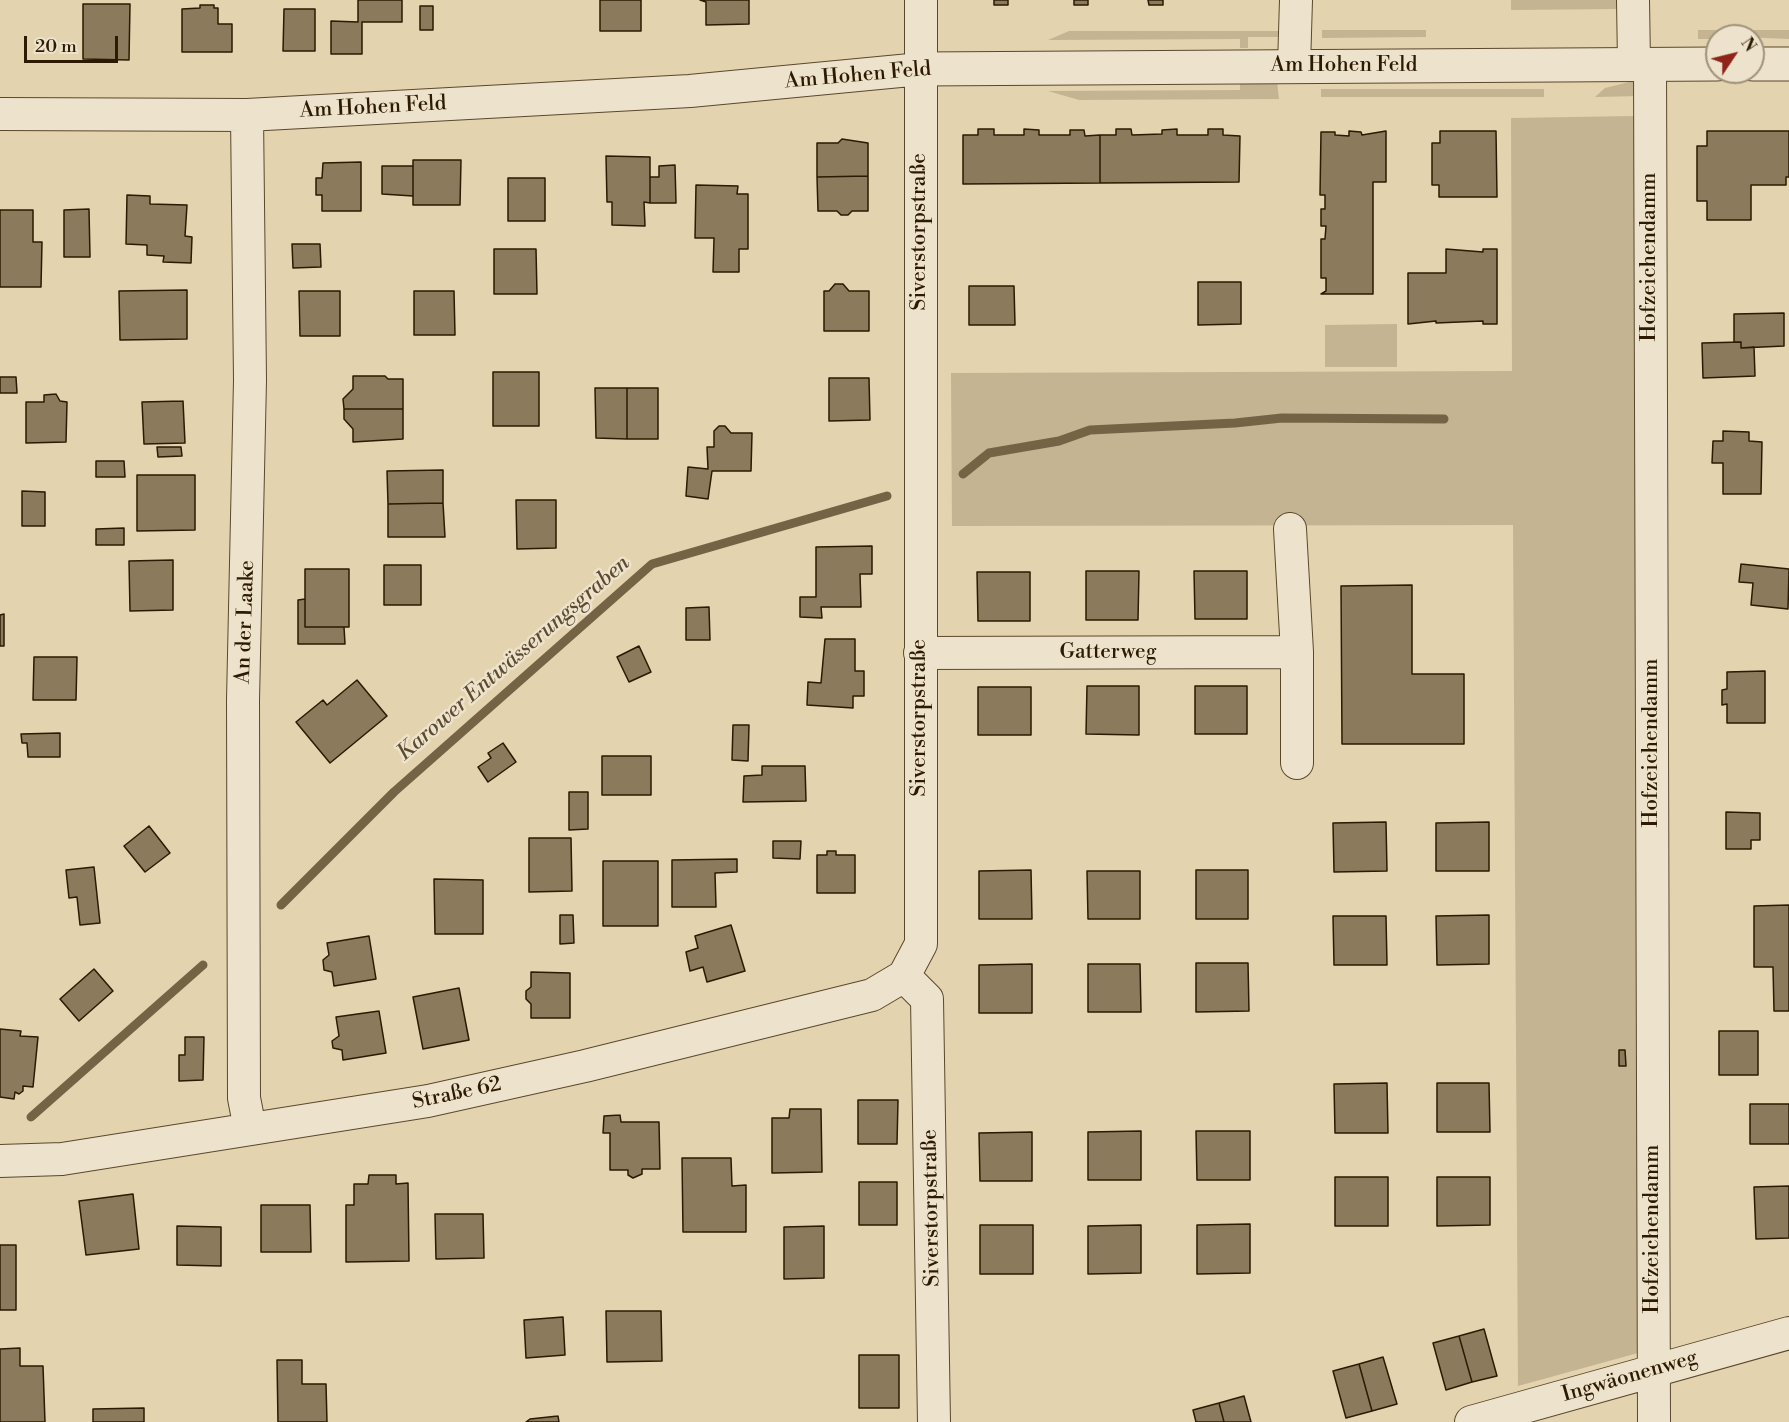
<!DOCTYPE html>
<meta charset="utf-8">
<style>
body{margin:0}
#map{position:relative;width:1789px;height:1422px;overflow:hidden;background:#e3d3af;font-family:"Libre Bodoni",serif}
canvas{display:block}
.north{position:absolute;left:1705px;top:24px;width:60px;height:60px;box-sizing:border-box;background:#ede2cb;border:2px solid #a0927b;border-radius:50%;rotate:55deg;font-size:16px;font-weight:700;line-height:24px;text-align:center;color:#2c1a02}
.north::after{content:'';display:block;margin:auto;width:21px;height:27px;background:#8f2418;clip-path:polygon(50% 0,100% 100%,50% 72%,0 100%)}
.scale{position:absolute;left:24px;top:36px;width:94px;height:27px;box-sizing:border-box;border:3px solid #2c1a02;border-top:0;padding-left:8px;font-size:18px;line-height:21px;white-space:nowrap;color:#2c1a02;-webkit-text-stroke:4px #ede2cb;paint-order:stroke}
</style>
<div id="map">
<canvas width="1789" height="1422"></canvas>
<div class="north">N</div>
<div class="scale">20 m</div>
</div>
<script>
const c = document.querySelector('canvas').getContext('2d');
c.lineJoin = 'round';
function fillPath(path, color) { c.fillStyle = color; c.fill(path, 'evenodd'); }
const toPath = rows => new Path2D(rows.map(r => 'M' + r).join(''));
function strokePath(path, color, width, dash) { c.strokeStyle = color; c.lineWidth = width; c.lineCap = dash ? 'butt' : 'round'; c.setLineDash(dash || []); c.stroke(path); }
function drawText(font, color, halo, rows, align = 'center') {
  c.font = font + ' "Libre Bodoni",serif'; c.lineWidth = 5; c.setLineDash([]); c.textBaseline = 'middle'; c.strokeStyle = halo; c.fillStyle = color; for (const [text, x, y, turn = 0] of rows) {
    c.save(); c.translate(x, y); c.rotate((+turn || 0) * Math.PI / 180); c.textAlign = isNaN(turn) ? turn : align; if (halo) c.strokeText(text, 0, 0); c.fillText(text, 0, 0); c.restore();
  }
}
const green = toPath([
 [1511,0,1617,0,1617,9,1511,10],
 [1322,30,1426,30,1426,37,1322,38],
 [1698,30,1789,30,1789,39,1717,36,1717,39,1698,39],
 [1069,31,1278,31,1278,37,1248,37,1248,48,1240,48,1240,39,1048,40],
 [1637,80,1640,96,1595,97,1605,88],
 [1240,81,1277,81,1279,99,1079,100,1048,91,1240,90],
 [1321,89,1544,89,1544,97,1321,97],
 [1634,116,1638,1353,1518,1386,1513,525,952,526,951,373,1512,371,1511,118],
 [1397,324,1397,367,1325,367,1325,325]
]);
const stream = toPath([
 [963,474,989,453,1059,441,1090,430,1235,423,1282,418,1444,419],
 [281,905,394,792,652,564,887,496],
 [31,1117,203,965]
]);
const building = toPath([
 [358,0,402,0,402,22,362,22,362,54,331,54,331,21,358,22,358,0],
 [600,0,641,0,641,31,600,31,600,0],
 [700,0,749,0,749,24,706,25,706,2,700,0],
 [994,0,1008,0,1008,5,994,5,994,0],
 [1074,0,1088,0,1088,5,1074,5,1074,0],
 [1148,0,1163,0,1163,5,1149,5,1148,0],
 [83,4,130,4,129,60,83,59,83,4],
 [200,5,214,5,214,8,218,8,218,24,232,24,232,52,182,52,182,9,200,8,200,5],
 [420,6,433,6,433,30,420,30,420,6],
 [284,9,315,9,315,51,283,51,284,9],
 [978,129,994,129,994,135,1024,135,1024,129,1039,130,1039,135,1070,135,1070,130,1084,130,1085,136,1100,135,1100,183,963,184,963,135,978,135,978,129],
 [1116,129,1131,129,1132,135,1162,134,1162,130,1177,129,1177,135,1208,135,1208,129,1223,129,1223,135,1240,136,1239,182,1100,183,1100,135,1116,135,1116,129],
 [1349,131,1361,132,1362,135,1386,131,1386,182,1373,182,1373,294,1321,294,1326,291,1326,278,1321,278,1321,239,1325,239,1326,226,1321,226,1321,209,1325,209,1325,195,1320,195,1321,132,1335,132,1335,135,1349,136,1349,131],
 [1440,131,1496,131,1497,197,1439,197,1439,185,1432,185,1432,143,1440,143,1440,131],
 [1707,131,1789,131,1789,177,1786,177,1786,185,1751,185,1751,220,1707,220,1707,201,1697,201,1697,146,1707,146,1707,131],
 [842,139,868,143,868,176,817,177,817,143,838,143,842,139],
 [606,156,650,157,650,203,644,202,645,226,612,225,612,202,607,202,606,156],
 [413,160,461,160,460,205,413,205,413,160],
 [361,162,361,211,322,211,322,195,316,195,316,178,322,178,323,163,361,162],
 [675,165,676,203,650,203,650,177,659,177,659,166,675,165],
 [382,166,413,166,413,196,382,194,382,166],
 [868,176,868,211,852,211,848,215,841,215,837,211,818,211,817,177,868,176],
 [508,178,545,178,545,221,508,221,508,178],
 [696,185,738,186,737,194,748,194,748,249,739,249,739,272,713,272,714,238,695,238,696,185],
 [127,195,150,196,150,204,187,205,185,236,192,237,191,263,163,262,164,256,147,255,147,245,126,244,127,195],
 [89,209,90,257,64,257,64,210,89,209],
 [0,210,33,210,33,242,42,242,41,287,0,287,0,210],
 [292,244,320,244,321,267,293,268,292,244],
 [494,249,536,249,537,294,494,294,494,249],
 [1446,249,1483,252,1483,249,1497,249,1497,324,1483,324,1483,321,1436,323,1436,321,1408,324,1408,273,1446,273,1446,249],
 [1198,282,1241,282,1241,324,1198,325,1198,282],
 [835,284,843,284,849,291,869,291,869,331,824,331,824,291,829,291,835,284],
 [969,286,1014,286,1015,325,969,325,969,286],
 [187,290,187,339,120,340,119,291,187,290],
 [299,291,340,291,340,336,300,336,299,291],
 [414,291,454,291,455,335,414,335,414,291],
 [1784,313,1784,346,1741,348,1741,342,1734,342,1734,314,1784,313],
 [1741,342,1741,348,1754,347,1755,376,1703,378,1702,343,1741,342],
 [493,372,539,372,539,426,493,426,493,372],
 [353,376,385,376,388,379,403,379,403,409,344,409,343,399,353,389,353,376],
 [0,377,16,377,17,393,0,393,0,377],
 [829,378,869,378,870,420,829,421,829,378],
 [595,388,627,388,627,439,596,438,595,388],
 [627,388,658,388,658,439,627,439,627,388],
 [56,394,60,401,67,402,66,442,26,443,26,402,44,402,44,395,56,394],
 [183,401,185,443,144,444,142,402,183,401],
 [344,409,403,409,403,439,353,442,353,429,344,419,344,409],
 [719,426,725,426,731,433,752,433,751,471,712,471,708,499,686,496,688,467,708,469,707,447,714,447,714,431,719,426],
 [1723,431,1749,432,1749,441,1762,442,1761,494,1723,494,1723,463,1712,463,1713,441,1723,441,1723,431],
 [157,447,181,447,182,456,158,457,157,447],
 [96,461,124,461,125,477,96,477,96,461],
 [443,470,443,503,388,504,387,471,443,470],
 [137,475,195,475,195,530,137,531,137,475],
 [22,491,45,492,45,526,22,526,22,491],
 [516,500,556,500,556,548,517,549,516,500],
 [443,503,445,537,388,537,388,504,443,503],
 [124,528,124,545,96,545,96,529,124,528],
 [872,546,872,574,860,574,861,607,821,607,822,618,800,617,800,597,816,597,816,547,872,546],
 [173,560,173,610,130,611,129,561,173,560],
 [1741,564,1789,569,1788,609,1751,605,1753,583,1739,582,1741,564],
 [384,565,421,565,421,605,384,605,384,565],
 [305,569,349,569,349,627,305,627,305,569],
 [1086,571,1139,571,1138,620,1086,620,1086,571],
 [1194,571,1247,571,1247,619,1195,619,1194,571],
 [977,572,1030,572,1030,621,978,621,977,572],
 [1412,585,1412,674,1464,674,1464,744,1342,744,1341,586,1412,585],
 [305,599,305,627,344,627,345,644,298,644,298,600,305,599],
 [709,607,710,640,686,640,686,608,709,607],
 [4,614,4,646,0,646,0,615,4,614],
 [825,639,855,639,855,671,864,671,864,696,853,696,853,708,807,705,808,682,821,683,825,639],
 [639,646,651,672,629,682,617,657,639,646],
 [34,657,77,657,76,700,33,700,34,657],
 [1765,671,1765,723,1727,723,1727,704,1722,705,1722,690,1727,689,1727,672,1765,671],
 [357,680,387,716,330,763,296,722,323,700,327,705,357,680],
 [1087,686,1139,686,1139,735,1086,734,1087,686],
 [1195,686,1247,686,1247,734,1195,734,1195,686],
 [978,687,1031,687,1031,735,978,735,978,687],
 [733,725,749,725,748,761,732,760,733,725],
 [60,733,60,757,28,757,27,743,22,743,21,734,60,733],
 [503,743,516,762,488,782,478,767,491,758,488,753,503,743],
 [602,756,651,756,651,795,602,795,602,756],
 [762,766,805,766,806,801,743,802,744,776,762,775,762,766],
 [569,792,588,792,588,829,569,830,569,792],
 [1726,812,1760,813,1760,840,1751,840,1751,849,1726,849,1726,812],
 [1386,822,1387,871,1334,872,1333,823,1386,822],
 [1489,822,1489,871,1436,871,1436,823,1489,822],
 [149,826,170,853,145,872,124,846,149,826],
 [529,838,571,838,572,891,529,892,529,838],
 [773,841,801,841,800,859,773,858,773,841],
 [827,851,836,851,836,855,855,855,855,893,817,893,817,855,827,855,827,851],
 [737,859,737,872,715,873,716,907,672,907,672,860,737,859],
 [603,861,658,861,658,926,603,926,603,861],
 [94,867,100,923,80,925,77,897,69,898,66,870,94,867],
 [1031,870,1032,919,979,919,979,871,1031,870],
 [1196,870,1248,870,1248,919,1196,919,1196,870],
 [1087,871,1140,871,1140,919,1088,919,1087,871],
 [434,879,483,880,483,934,435,934,434,879],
 [1789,905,1789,1011,1774,1011,1773,967,1754,967,1754,906,1789,905],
 [560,915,573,915,574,943,560,944,560,915],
 [1489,915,1489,964,1437,965,1436,916,1489,915],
 [1333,916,1386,916,1387,965,1334,965,1333,916],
 [731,925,745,971,707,982,703,967,690,971,686,952,698,948,695,936,731,925],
 [369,936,376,979,334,986,332,972,324,970,323,960,329,955,327,943,369,936],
 [1196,963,1248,963,1249,1011,1196,1012,1196,963],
 [1032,964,1032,1013,979,1013,979,965,1032,964],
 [1088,964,1140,964,1141,1012,1088,1012,1088,964],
 [94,969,113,991,79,1021,60,999,94,969],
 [531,972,570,973,570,1018,531,1018,531,1004,526,999,526,991,531,987,531,972],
 [459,988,469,1040,423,1049,413,997,459,988],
 [379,1011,386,1053,343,1060,342,1050,333,1048,332,1041,339,1036,336,1017,379,1011],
 [0,1029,21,1031,20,1036,38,1037,33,1087,23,1086,23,1091,19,1094,15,1092,14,1099,0,1097,0,1029],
 [1719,1031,1758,1031,1758,1075,1719,1075,1719,1031],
 [185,1037,204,1037,203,1080,179,1081,179,1055,185,1055,185,1037],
 [1619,1050,1625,1050,1626,1066,1619,1066,1619,1050],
 [1387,1083,1388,1133,1335,1133,1334,1084,1387,1083],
 [1437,1083,1489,1083,1490,1132,1437,1132,1437,1083],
 [858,1100,898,1100,897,1144,858,1144,858,1100],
 [1750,1104,1789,1104,1789,1144,1750,1144,1750,1104],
 [790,1109,821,1109,822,1172,772,1173,772,1118,789,1118,790,1109],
 [620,1115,621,1122,659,1122,660,1169,642,1169,642,1174,633,1178,628,1175,628,1170,610,1170,610,1133,603,1133,604,1116,620,1115],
 [1141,1131,1141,1180,1088,1180,1088,1132,1141,1131],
 [1196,1131,1250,1131,1250,1180,1197,1180,1196,1131],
 [1032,1132,1032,1181,980,1181,979,1133,1032,1132],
 [682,1158,731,1158,732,1186,746,1185,746,1232,683,1232,682,1158],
 [369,1175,396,1175,396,1184,408,1183,409,1261,346,1262,346,1205,354,1205,354,1184,368,1184,369,1175],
 [1335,1177,1388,1177,1388,1226,1335,1226,1335,1177],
 [1437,1177,1490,1177,1490,1225,1437,1226,1437,1177],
 [859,1182,897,1182,897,1225,859,1225,859,1182],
 [1789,1186,1789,1238,1756,1239,1754,1187,1789,1186],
 [133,1194,139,1249,86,1255,79,1201,133,1194],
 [261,1205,310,1205,311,1252,261,1252,261,1205],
 [435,1214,483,1214,484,1258,436,1259,435,1214],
 [1250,1224,1250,1273,1197,1274,1197,1225,1250,1224],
 [980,1225,1033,1225,1033,1274,980,1274,980,1225],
 [1141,1225,1141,1273,1088,1274,1088,1226,1141,1225],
 [177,1226,221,1227,221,1266,177,1265,177,1226],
 [824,1226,824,1278,784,1279,784,1227,824,1226],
 [0,1245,16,1245,16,1310,0,1310,0,1245],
 [606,1311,661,1311,662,1361,607,1362,606,1311],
 [563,1317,565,1355,526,1358,524,1320,563,1317],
 [1484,1329,1497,1376,1472,1382,1459,1336,1484,1329],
 [1459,1336,1472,1382,1446,1390,1433,1343,1459,1336],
 [20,1348,20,1366,43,1366,45,1422,0,1422,0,1349,20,1348],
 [859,1355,899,1355,899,1408,859,1408,859,1355],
 [1383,1357,1397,1404,1372,1411,1359,1364,1383,1357],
 [277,1360,302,1360,302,1384,326,1384,327,1422,278,1422,277,1360],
 [1359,1364,1372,1411,1346,1418,1333,1371,1359,1364],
 [1244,1396,1251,1422,1224,1422,1219,1403,1244,1396],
 [1219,1403,1224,1422,1196,1422,1193,1410,1219,1403],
 [144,1408,144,1422,93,1422,93,1409,144,1408],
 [558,1416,559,1422,526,1422,530,1419,558,1416]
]);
const minor = toPath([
 [1633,0,1634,63],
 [1650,64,1654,1422],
 [1294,66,1296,0],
 [0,114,247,115,690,91,921,69],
 [247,115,250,380,243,700,244,1098,250,1129],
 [1290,529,1297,652,1297,763],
 [920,653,1297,652],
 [904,976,927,999,934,1422],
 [0,1161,62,1159,428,1101,585,1066,872,995,904,976,921,944,921,0],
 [1471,1422,1789,1333]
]);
const tertiary = toPath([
 [1753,64,1789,64],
 [921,69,1717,64]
]);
const streetNames = [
 ["Am Hohen Feld",1344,66],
 ["Am Hohen Feld",858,76,-5],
 ["Am Hohen Feld",373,108,-3],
 ["Siverstorpstraße",920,232,-90],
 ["Hofzeichendamm",1650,257,-90],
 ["An der Laake",246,622,-88],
 ["Gatterweg",1108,653],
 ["Siverstorpstraße",920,718,-90],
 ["Hofzeichendamm",1652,743,-90],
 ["Straße 62",457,1094,-12],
 ["Siverstorpstraße",932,1208,-91],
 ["Hofzeichendamm",1653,1229,-90],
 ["Ingwäonenweg",1630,1377,-16]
];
const waterNames = [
 ["Karower Entwässerungsgraben",514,659,-41]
];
fillPath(green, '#c4b492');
strokePath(stream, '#756346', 9);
fillPath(building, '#8b7a5c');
strokePath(building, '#2c1a02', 1.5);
strokePath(minor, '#5a482d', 34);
strokePath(tertiary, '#5a482d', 35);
strokePath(minor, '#ede2cb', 32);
strokePath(tertiary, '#ede2cb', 33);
drawText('21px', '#2c1a02', '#ede2cb', streetNames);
drawText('italic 22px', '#5c4b30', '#ede2cb', waterNames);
</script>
